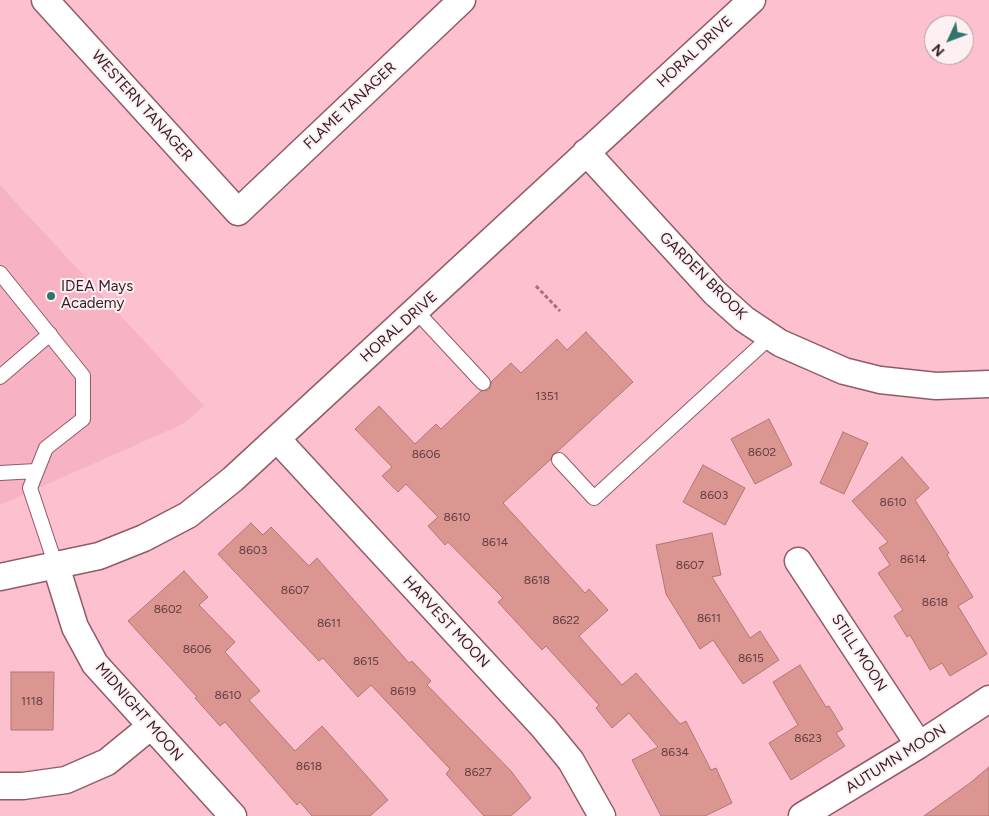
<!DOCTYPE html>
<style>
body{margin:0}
#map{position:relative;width:989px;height:816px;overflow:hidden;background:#fdc0ce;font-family:Figtree,sans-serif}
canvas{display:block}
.north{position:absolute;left:924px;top:15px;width:50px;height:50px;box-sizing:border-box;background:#fdf0f3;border:1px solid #ae9da1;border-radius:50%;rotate:227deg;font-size:14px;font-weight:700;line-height:20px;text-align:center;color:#382127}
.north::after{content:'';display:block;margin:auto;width:18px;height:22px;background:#30766c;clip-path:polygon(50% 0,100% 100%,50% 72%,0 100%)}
</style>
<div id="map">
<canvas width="989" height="816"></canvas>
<div class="north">N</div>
</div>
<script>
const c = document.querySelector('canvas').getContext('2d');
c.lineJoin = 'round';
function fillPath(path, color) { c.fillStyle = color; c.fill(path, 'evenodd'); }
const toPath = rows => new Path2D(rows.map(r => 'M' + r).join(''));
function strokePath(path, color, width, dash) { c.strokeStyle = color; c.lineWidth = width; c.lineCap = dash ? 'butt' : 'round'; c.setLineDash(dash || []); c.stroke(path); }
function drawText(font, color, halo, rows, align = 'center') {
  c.font = font + ' Figtree,sans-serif'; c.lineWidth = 4; c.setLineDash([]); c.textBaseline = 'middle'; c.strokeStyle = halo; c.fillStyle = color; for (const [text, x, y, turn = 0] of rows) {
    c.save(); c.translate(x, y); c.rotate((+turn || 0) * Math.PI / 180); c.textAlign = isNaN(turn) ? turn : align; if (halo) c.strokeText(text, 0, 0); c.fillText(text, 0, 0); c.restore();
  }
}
const built = toPath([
 [0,185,204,406,183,424,0,505]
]);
const building = toPath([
 [586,332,633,382,558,451,553,454,551,459,503,503,585,593,589,589,608,610,579,636,622,685,636,673,680,724,686,721,711,770,716,768,732,803,705,816,661,816,632,760,658,747,629,713,612,728,596,708,599,705,546,646,542,650,498,602,503,598,448,542,445,545,428,526,438,517,406,484,398,492,382,476,392,467,355,429,379,406,415,444,436,424,441,429,481,391,489,390,492,381,511,363,521,373,557,339,567,350,586,332],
 [769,419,792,465,755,484,731,439,769,419],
 [843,432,868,443,844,494,820,483,843,432],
 [902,457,929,488,915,500,949,553,947,555,973,597,958,606,987,654,950,676,942,663,930,670,910,635,907,637,894,616,903,610,878,573,890,565,879,548,888,542,852,501,902,457],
 [703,465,745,488,725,525,683,502,703,465],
 [251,523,263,535,271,527,309,566,317,558,409,663,412,661,431,681,427,685,511,771,531,798,511,816,484,816,446,774,450,769,371,685,358,697,323,658,319,661,218,554,251,523],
 [712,533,721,575,712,577,750,638,760,631,779,660,743,684,713,640,700,649,666,594,656,545,712,533],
 [184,571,208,597,199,605,235,642,225,652,260,691,249,700,295,751,322,726,388,800,370,816,312,816,300,802,297,805,225,722,220,726,195,698,197,697,128,621,184,571],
 [800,665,826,707,829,706,843,729,836,733,845,746,791,780,769,743,798,725,773,682,800,665],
 [11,672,54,672,53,730,11,730,11,672],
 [989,767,989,816,924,816,970,783,989,767]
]);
const path = toPath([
 [536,286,560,311]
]);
const service = toPath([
 [0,273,83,376,83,419,46,448,30,488,56,566],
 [416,311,483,383],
 [0,377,50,334],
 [559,460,594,498,770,337],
 [0,473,36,471]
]);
const minor = toPath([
 [45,0,238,212,462,0],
 [586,152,715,293,744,319,780,343,844,371,880,380,936,386,989,384],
 [277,439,544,728,571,761,602,816],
 [798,561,919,745],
 [56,566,75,627,95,664,233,816],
 [0,577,99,556,144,538,188,515,233,479,752,0],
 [0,786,23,786,66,780,107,762,151,726],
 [802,816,919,745,989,699]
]);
const markers = [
 [51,296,5,"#30766c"]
];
const numberNames = [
 ["1351",547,396],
 ["8602",762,452],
 ["8606",426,454],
 ["8603",714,495],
 ["8610",893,502],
 ["8610",457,517],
 ["8614",495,542],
 ["8603",253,550],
 ["8614",913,559],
 ["8607",690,565],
 ["8618",537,580],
 ["8607",295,590],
 ["8618",935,602],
 ["8602",168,609],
 ["8611",709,618],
 ["8622",566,620],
 ["8611",329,623],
 ["8606",197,649],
 ["8615",751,658],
 ["8615",366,661],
 ["8619",403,691],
 ["8610",228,695],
 ["1118",32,701],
 ["8623",808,738],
 ["8634",675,752],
 ["8618",309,766],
 ["8627",478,772]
];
const streetNames = [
 ["HORAL DRIVE",695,52,-43],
 ["WESTERN TANAGER",142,106,48],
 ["FLAME TANAGER",350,106,-43],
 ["GARDEN BROOK",703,276,45],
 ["HORAL DRIVE",399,327,-42],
 ["HARVEST MOON",446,622,47],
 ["STILL MOON",859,653,57],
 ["MIDNIGHT MOON",139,712,49],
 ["AUTUMN MOON",896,759,-32]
];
const poiNames = [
 ["IDEA Mays",61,287],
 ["Academy",61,304]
];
fillPath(built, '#f7b3c4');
fillPath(building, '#dc9692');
strokePath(building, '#b17774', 1);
strokePath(service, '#905b69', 16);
strokePath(minor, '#905b69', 29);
strokePath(path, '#9d737d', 3, [4, 2.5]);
strokePath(service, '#fff', 14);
strokePath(minor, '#fff', 26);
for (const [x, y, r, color] of markers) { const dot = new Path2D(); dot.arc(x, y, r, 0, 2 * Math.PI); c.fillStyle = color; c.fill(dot); strokePath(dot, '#fdf0f3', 2); }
drawText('12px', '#613e42', null, numberNames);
drawText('15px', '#382127', '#fdf0f3', streetNames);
drawText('15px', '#382127', '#fdf0f3', poiNames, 'left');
</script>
